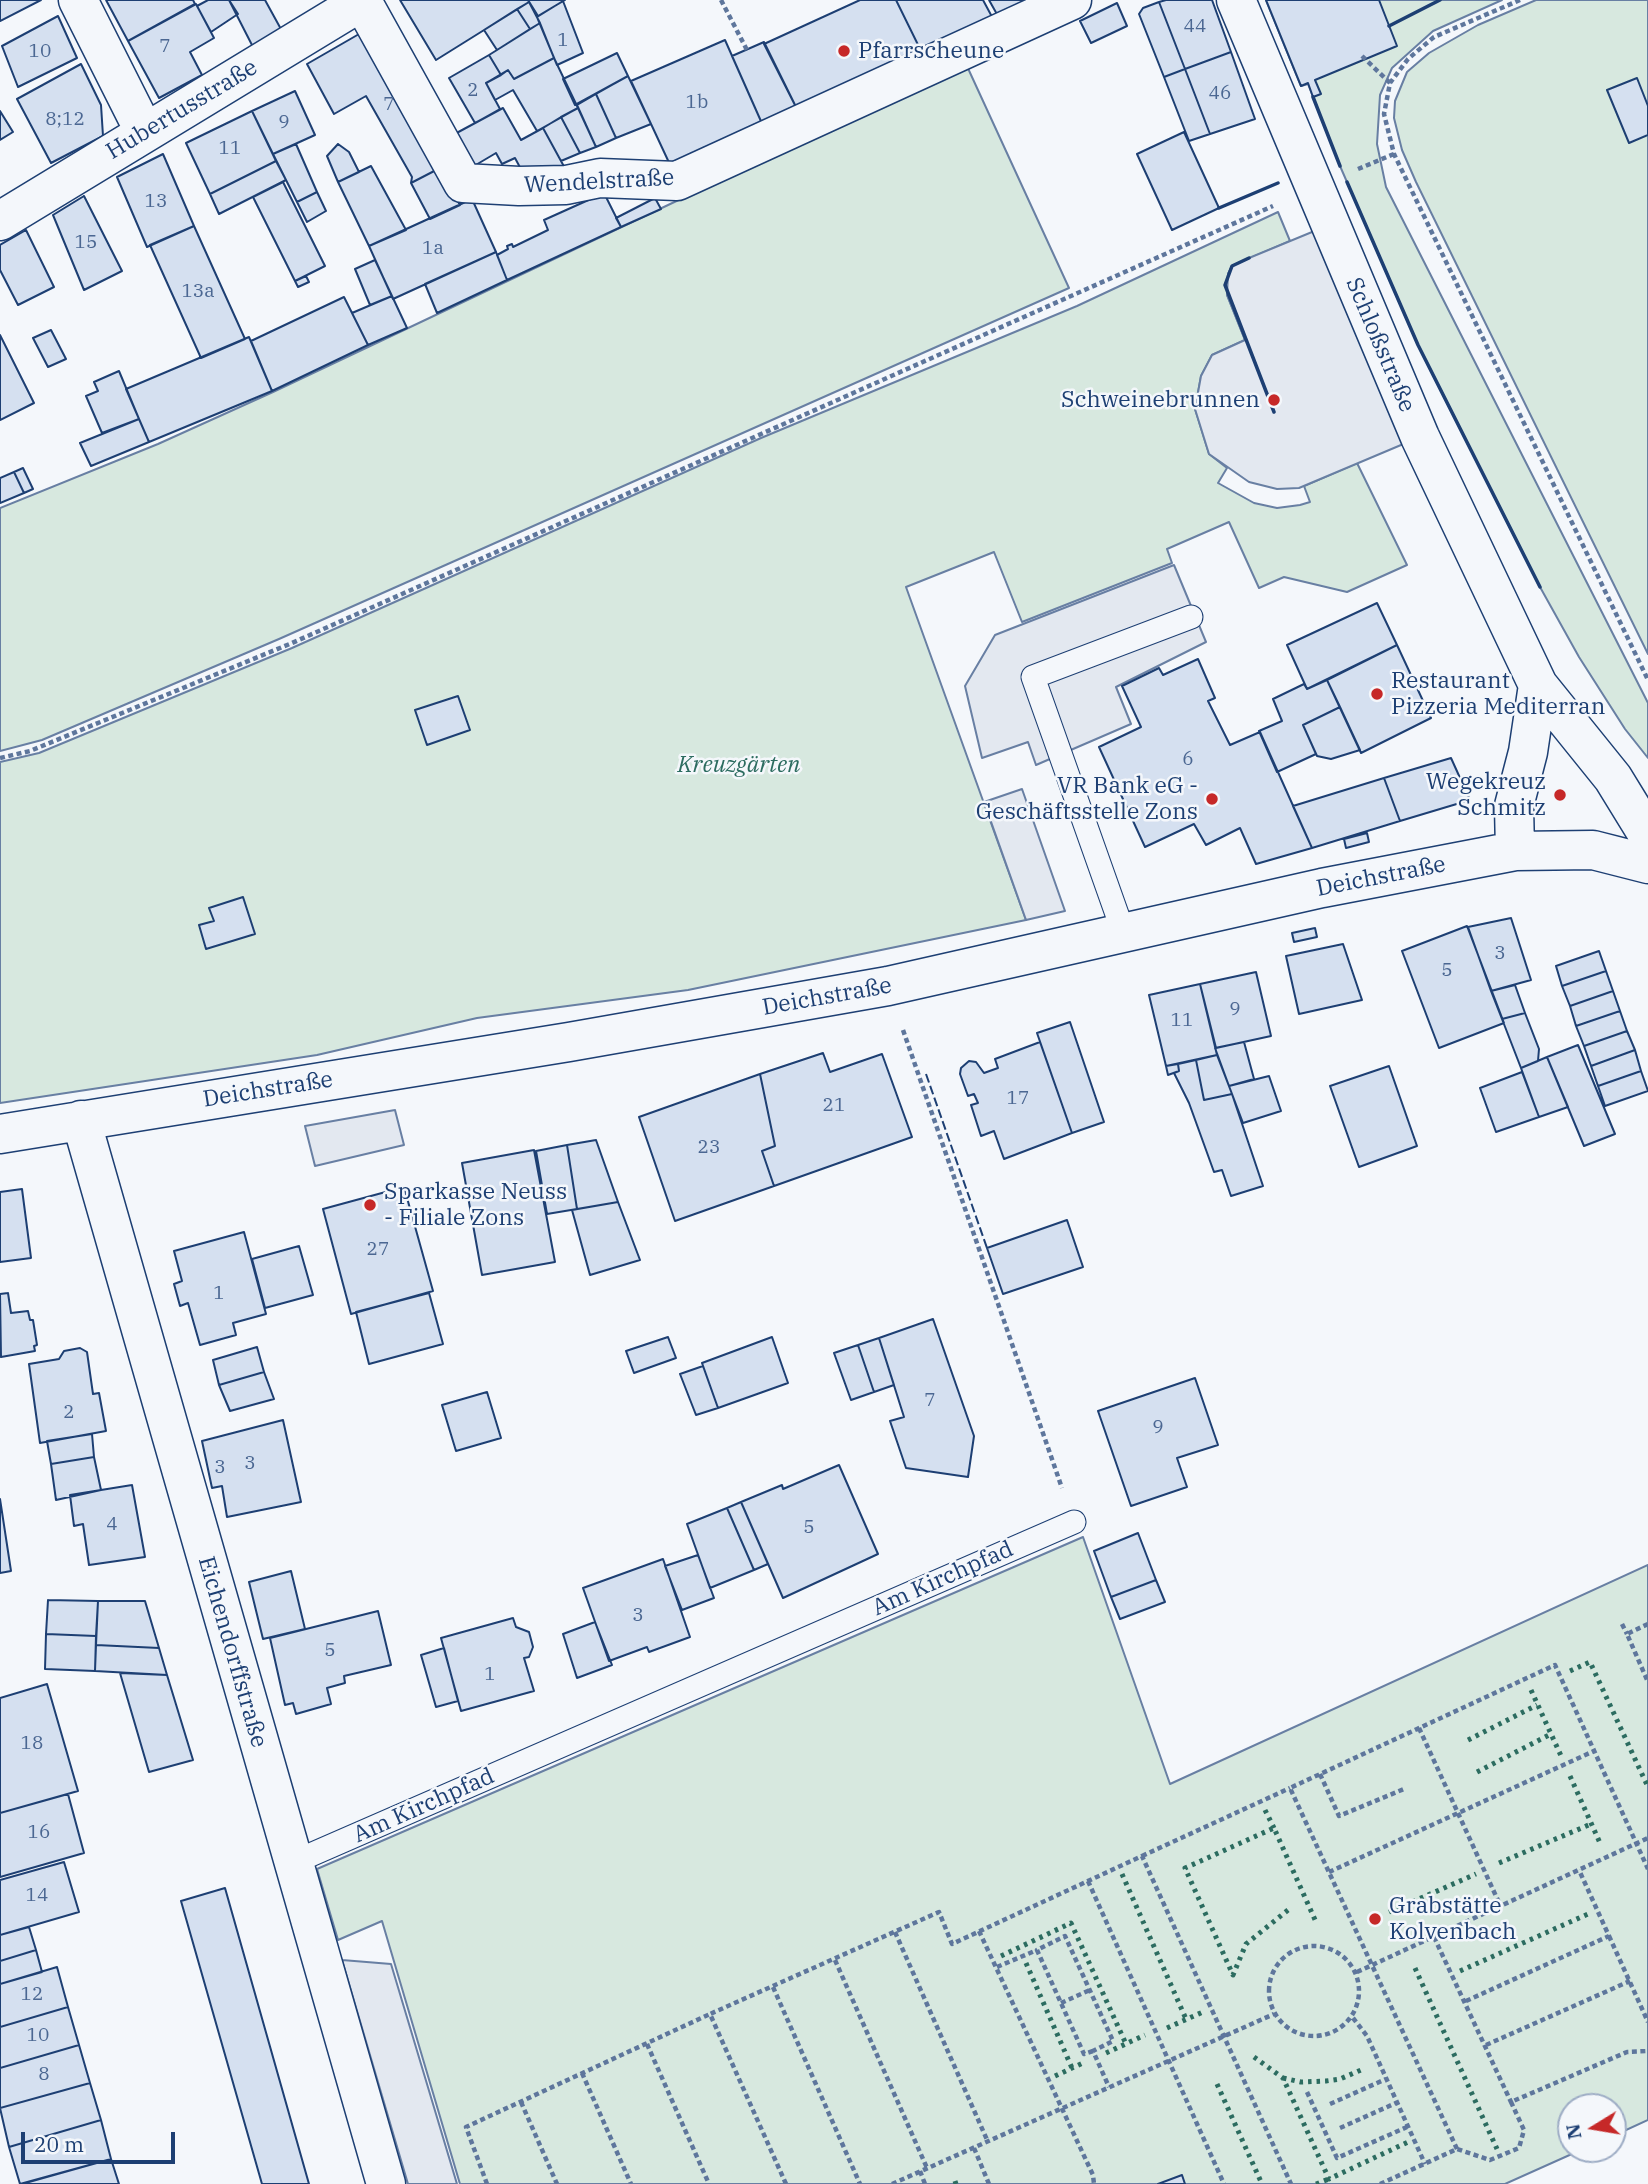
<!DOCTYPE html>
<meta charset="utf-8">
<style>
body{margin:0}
#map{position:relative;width:1648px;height:2184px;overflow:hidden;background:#f4f7fb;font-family:"IBM Plex Serif",serif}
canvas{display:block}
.north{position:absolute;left:1557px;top:2093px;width:70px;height:70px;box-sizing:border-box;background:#f4f7fb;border:2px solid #9eadc5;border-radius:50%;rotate:259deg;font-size:19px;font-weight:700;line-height:28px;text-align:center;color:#1d3f73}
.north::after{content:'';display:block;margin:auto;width:24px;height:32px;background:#c62828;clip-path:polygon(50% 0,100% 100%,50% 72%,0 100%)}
.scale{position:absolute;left:21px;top:2132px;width:154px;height:32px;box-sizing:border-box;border:4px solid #1d3f73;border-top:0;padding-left:9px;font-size:21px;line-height:24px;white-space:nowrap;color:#1d3f73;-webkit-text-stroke:5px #f4f7fb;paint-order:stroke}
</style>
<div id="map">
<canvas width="1648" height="2184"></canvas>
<div class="north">N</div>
<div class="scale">20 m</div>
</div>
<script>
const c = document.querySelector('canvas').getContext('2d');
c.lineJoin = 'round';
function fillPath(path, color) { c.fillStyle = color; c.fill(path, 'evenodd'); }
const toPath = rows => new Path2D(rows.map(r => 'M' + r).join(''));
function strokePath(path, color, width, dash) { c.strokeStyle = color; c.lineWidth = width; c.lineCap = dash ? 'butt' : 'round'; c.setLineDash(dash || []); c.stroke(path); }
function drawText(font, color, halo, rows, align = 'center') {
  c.font = font + ' "IBM Plex Serif",serif'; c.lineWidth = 5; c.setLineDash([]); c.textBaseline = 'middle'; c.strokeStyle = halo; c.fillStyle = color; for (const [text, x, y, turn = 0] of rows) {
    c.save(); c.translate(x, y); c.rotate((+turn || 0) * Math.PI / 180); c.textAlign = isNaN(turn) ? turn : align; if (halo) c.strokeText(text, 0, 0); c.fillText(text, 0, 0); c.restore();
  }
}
const green = toPath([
 [1266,0,1502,0,1433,31,1392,68,1380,95,1377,144,1386,187,1648,703,1648,758,1625,729,1579,657,1540,587,1418,345,1340,166,1308,84,1301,86,1266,0],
 [1536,0,1648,0,1648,654,1416,182,1402,150,1394,118,1395,101,1407,72,1429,53,1478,25,1536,0],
 [966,64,1069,288,279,639,42,740,0,751,0,508,158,444,273,392,966,64],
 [1278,212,1290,241,1232,266,1228,274,1227,295,1245,340,1212,355,1201,376,1195,409,1209,454,1227,468,1218,483,1254,503,1277,508,1300,505,1310,502,1304,486,1357,463,1407,565,1347,592,1284,577,1259,588,1229,522,1167,549,1172,563,1022,622,994,552,906,587,1026,920,688,990,477,1018,317,1055,0,1103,0,762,39,753,292,648,761,438,1077,306,1278,212],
 [1083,1537,1170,1784,1648,1565,1648,2120,1613,2136,1613,2107,1571,2107,1571,2149,1583,2149,1505,2184,460,2184,382,1921,338,1940,317,1869,1083,1537]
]);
const parking = toPath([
 [1329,225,1420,437,1299,488,1277,489,1249,482,1209,454,1195,409,1201,376,1212,355,1245,340,1227,295,1228,274,1232,266,1249,258,1329,225],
 [1174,565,1206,642,1116,687,1131,724,1036,765,1028,742,982,758,965,686,995,635,1174,565],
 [1022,789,1065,911,1026,920,984,802,1022,789],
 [395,1110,404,1145,315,1166,305,1126,395,1110],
 [342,1960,391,1964,457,2184,408,2184,342,1960]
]);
const building = toPath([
 [0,0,41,0,0,21,0,0],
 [106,0,193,0,195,4,128,41,106,0],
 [208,0,229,0,238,14,211,32,197,6,208,0],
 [229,0,265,0,282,31,253,47,229,0],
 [400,0,528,0,529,2,436,60,400,0],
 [528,0,565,0,538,16,528,0],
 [860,0,896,0,925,59,799,113,764,44,860,0],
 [896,0,983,0,998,28,925,59,896,0],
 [989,0,1051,0,1003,25,989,0],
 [1166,0,1212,0,1231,52,1185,69,1159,2,1166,0],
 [1266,0,1379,0,1397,46,1315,80,1321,94,1313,97,1308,83,1301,86,1266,0],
 [563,1,583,53,557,65,537,17,563,1],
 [529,2,540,23,530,29,517,9,529,2],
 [1159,2,1185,69,1164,77,1139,14,1143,8,1159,2],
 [1117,3,1127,26,1091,43,1080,21,1117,3],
 [196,4,214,38,190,52,202,75,159,98,128,41,196,4],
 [517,9,530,29,497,50,484,30,517,9],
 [58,16,77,58,18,87,2,46,58,16],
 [540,23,554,58,514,79,508,70,501,75,489,55,540,23],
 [366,30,440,168,411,183,412,177,366,96,334,114,307,64,366,30],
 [725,40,764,128,672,169,631,81,725,40],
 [764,42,799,113,764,128,732,56,764,42],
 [1231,52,1255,119,1210,134,1185,69,1231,52],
 [617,53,628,76,575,105,563,79,617,53],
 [489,55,501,75,486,83,500,109,475,123,449,78,489,55],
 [554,58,578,108,537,131,513,90,495,100,486,83,508,70,514,79,554,58],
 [81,64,101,105,103,136,51,163,17,99,81,64],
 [1185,69,1210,134,1189,141,1164,77,1185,69],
 [628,76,651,124,616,138,596,94,628,76],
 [1637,78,1648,106,1648,135,1629,143,1607,90,1637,78],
 [295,91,315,135,273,154,252,111,295,91],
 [596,94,616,138,596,147,577,105,596,94],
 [503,108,521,140,543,128,567,172,523,173,515,158,502,164,496,153,469,169,451,136,503,108],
 [578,108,596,147,580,153,561,117,578,108],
 [0,111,13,132,0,140,0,111],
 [252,111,276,161,210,194,186,143,252,111],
 [561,117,580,153,561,161,543,128,561,117],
 [1184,132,1219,208,1172,230,1137,154,1184,132],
 [296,144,317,192,297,202,273,154,296,144],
 [338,144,349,152,359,172,338,182,327,156,338,144],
 [163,154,194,226,147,247,117,177,163,154],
 [276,161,286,180,219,214,210,194,276,161],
 [371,166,406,230,369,246,338,182,371,166],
 [440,168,460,205,430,219,411,183,440,168],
 [283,182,325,266,295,281,253,197,283,182],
 [317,192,326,211,307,222,297,202,317,192],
 [604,193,621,227,507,280,497,255,508,249,507,246,512,244,513,247,548,230,544,220,604,193],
 [84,196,122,271,84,290,53,215,84,196],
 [655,198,661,209,621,227,616,218,655,198],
 [472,199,496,252,393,299,369,246,472,199],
 [194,226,245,339,201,358,150,245,194,226],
 [26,230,54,287,18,305,0,270,0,245,26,230],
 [496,252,507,280,437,313,425,284,496,252],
 [375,260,392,296,370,305,355,269,375,260],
 [306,276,309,282,298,287,295,281,306,276],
 [392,296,407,328,368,345,352,313,392,296],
 [344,297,368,345,272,391,251,341,344,297],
 [51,330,66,359,48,367,33,338,51,330],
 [0,335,34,403,0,420,0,335],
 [249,337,272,391,149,442,126,389,249,337],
 [119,371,139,419,102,433,86,396,98,391,94,382,119,371],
 [139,419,149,442,91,466,80,443,139,419],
 [23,468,33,489,24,493,14,472,23,468],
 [14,472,24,493,0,503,0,478,14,472],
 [1377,603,1397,645,1307,689,1287,645,1377,603],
 [1397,645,1431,718,1361,753,1327,680,1397,645],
 [1198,659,1215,698,1208,701,1230,745,1260,732,1312,848,1256,864,1240,828,1206,845,1194,824,1145,847,1099,747,1141,727,1122,686,1159,668,1163,675,1198,659],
 [1327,680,1340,707,1303,725,1316,754,1277,772,1259,731,1282,721,1273,699,1304,684,1307,689,1327,680],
 [458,696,470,730,427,745,415,710,458,696],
 [1340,707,1360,750,1331,759,1317,756,1303,725,1340,707],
 [1451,758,1470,800,1400,821,1384,778,1451,758],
 [1384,778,1400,821,1312,848,1293,806,1384,778],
 [1367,833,1369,842,1346,848,1344,839,1367,833],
 [243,897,255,934,206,949,199,925,214,921,209,908,243,897],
 [1511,918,1531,980,1491,991,1468,927,1511,918],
 [1467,926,1504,1023,1439,1048,1402,951,1467,926],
 [1315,928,1317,937,1294,942,1292,933,1315,928],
 [1343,944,1362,1000,1299,1014,1286,956,1343,944],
 [1599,951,1606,971,1562,986,1556,966,1599,951],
 [1606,971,1613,991,1570,1006,1562,986,1606,971],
 [1256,972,1271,1036,1216,1048,1200,984,1256,972],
 [1200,984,1217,1055,1166,1066,1149,995,1200,984],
 [1515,985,1525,1013,1502,1019,1491,991,1515,985],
 [1613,991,1620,1011,1576,1026,1570,1006,1613,991],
 [1620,1011,1627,1031,1584,1046,1576,1026,1620,1011],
 [1525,1013,1539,1049,1538,1061,1521,1068,1502,1019,1525,1013],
 [1070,1022,1104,1122,1072,1133,1037,1033,1070,1022],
 [1627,1031,1635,1050,1591,1066,1584,1046,1627,1031],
 [1040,1042,1072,1133,1004,1159,994,1131,981,1136,971,1105,978,1103,974,1094,968,1096,960,1074,961,1068,969,1061,976,1062,984,1073,998,1068,995,1059,1040,1042],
 [1244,1042,1254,1079,1229,1086,1215,1048,1244,1042],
 [1578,1045,1615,1134,1584,1146,1547,1057,1578,1045],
 [1635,1050,1641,1071,1598,1086,1591,1066,1635,1050],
 [823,1053,830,1072,882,1054,912,1137,774,1186,762,1151,775,1146,760,1074,823,1053],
 [1217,1055,1232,1094,1204,1100,1196,1060,1217,1055],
 [1547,1057,1568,1107,1539,1117,1521,1068,1547,1057],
 [1196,1060,1204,1100,1232,1094,1263,1186,1231,1196,1222,1170,1214,1172,1189,1103,1174,1073,1179,1071,1178,1064,1196,1060],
 [1178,1064,1179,1071,1168,1075,1166,1066,1178,1064],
 [1389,1066,1417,1146,1359,1167,1330,1086,1389,1066],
 [1641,1071,1648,1091,1605,1106,1598,1086,1641,1071],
 [1522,1072,1539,1117,1496,1132,1480,1088,1522,1072],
 [760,1074,775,1146,762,1151,774,1186,675,1221,639,1117,760,1074],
 [1269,1076,1281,1111,1243,1123,1229,1086,1269,1076],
 [596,1140,618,1202,577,1209,567,1145,596,1140],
 [567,1145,577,1209,547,1214,536,1151,567,1145],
 [534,1150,555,1262,482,1275,462,1163,534,1150],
 [404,1187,433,1291,351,1314,323,1209,404,1187],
 [22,1189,31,1258,0,1262,0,1192,22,1189],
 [618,1202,640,1260,590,1275,572,1210,618,1202],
 [1067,1220,1083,1267,1003,1294,987,1248,1067,1220],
 [244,1232,266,1314,233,1323,236,1335,200,1345,188,1303,180,1306,174,1284,182,1281,174,1251,244,1232],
 [299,1246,313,1295,265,1308,252,1259,299,1246],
 [8,1293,11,1313,28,1311,30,1320,33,1320,37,1345,34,1346,35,1351,1,1357,0,1294,8,1293],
 [429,1293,443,1344,369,1364,356,1312,429,1293],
 [933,1319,974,1436,968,1477,906,1468,890,1421,904,1417,879,1338,933,1319],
 [668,1337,676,1358,634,1373,626,1351,668,1337],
 [772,1337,788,1383,718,1408,702,1363,772,1337],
 [879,1338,894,1385,874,1392,858,1345,879,1338],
 [858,1345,874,1392,851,1400,834,1353,858,1345],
 [257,1347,264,1372,219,1385,213,1360,257,1347],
 [80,1348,87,1352,93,1394,99,1393,106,1431,40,1443,29,1364,59,1359,64,1351,80,1348],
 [703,1366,718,1408,696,1415,680,1374,703,1366],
 [264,1372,274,1399,230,1411,219,1385,264,1372],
 [1195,1378,1218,1445,1177,1458,1187,1487,1131,1506,1098,1411,1195,1378],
 [487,1392,501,1438,456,1451,442,1405,487,1392],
 [283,1420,301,1502,227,1517,222,1486,212,1488,202,1441,283,1420],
 [92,1434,94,1457,51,1464,47,1441,92,1434],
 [94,1457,101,1490,56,1500,51,1464,94,1457],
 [839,1465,878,1554,783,1598,741,1502,782,1485,783,1489,839,1465],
 [132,1485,145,1557,89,1565,83,1524,74,1526,70,1495,132,1485],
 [0,1499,11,1571,0,1573,0,1499],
 [741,1502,768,1564,754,1570,727,1508,741,1502],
 [727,1508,754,1570,710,1588,687,1524,727,1508],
 [1138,1533,1156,1580,1111,1597,1094,1551,1138,1533],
 [698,1555,714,1598,682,1610,665,1566,698,1555],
 [663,1559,690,1637,649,1652,647,1647,609,1661,583,1588,663,1559],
 [291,1571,305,1629,263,1639,249,1582,291,1571],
 [1156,1580,1165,1602,1120,1619,1111,1597,1156,1580],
 [48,1600,98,1601,96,1636,46,1634,48,1600],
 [98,1601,145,1601,159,1648,96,1645,98,1601],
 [378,1611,391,1665,344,1676,345,1683,327,1688,331,1704,296,1714,293,1703,285,1705,270,1638,378,1611],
 [513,1618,516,1627,529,1632,533,1647,529,1657,524,1658,534,1691,461,1711,441,1638,513,1618],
 [595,1622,612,1665,577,1678,563,1634,595,1622],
 [46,1634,96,1636,95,1671,45,1669,46,1634],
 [96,1645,159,1648,167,1675,95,1671,96,1645],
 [444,1648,458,1701,436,1707,421,1655,444,1648],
 [120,1673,167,1675,193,1760,149,1772,120,1673],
 [47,1684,78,1791,0,1813,0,1698,47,1684],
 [68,1794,84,1853,0,1877,0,1813,68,1794],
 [64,1862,79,1912,0,1935,0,1880,64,1862],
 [225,1888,309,2184,262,2184,181,1901,225,1888],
 [29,1927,36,1950,0,1961,0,1935,29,1927],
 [36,1950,42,1972,0,1984,0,1961,36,1950],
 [57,1967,68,2007,0,2027,0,1984,57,1967],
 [68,2007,79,2045,0,2068,0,2027,68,2007],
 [79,2045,90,2083,0,2108,0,2068,79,2045],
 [90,2083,101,2120,9,2147,0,2108,90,2083],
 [101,2120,111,2159,20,2184,9,2147,101,2120],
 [111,2159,119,2184,22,2184,111,2159],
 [1182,2175,1185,2184,1158,2184,1182,2175]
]);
const path = toPath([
 [721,0,747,50],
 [1520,0,1434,37,1408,59,1390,83,1384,114,1394,154,1648,680],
 [1362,56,1390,83],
 [1358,169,1394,154],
 [0,758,30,751,292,643,1273,206],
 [903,1030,1062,1488],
 [1622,1624,1627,1634],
 [1648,1624,1627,1634,1648,1682],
 [1419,1728,1501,1907],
 [1320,1774,1339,1816,1404,1789],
 [1142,1856,1290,1788],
 [1329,1872,1594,1751],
 [1088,1881,1224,2184],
 [979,1931,1093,2175,1094,2184],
 [895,1932,988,2142],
 [1609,1936,1648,2022],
 [1434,1937,1511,2102],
 '1269 1991a45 45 0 1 1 90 0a45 45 0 1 1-90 0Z',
 [835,1960,927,2168],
 [997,1967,1037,1950],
 [1357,1972,1648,1838],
 [773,1987,860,2184],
 [1466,2001,1609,1936,1579,1870],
 [1061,2003,1090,1990],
 [1353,2018,1367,2036,1425,2164],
 [647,2044,709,2184],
 [1486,2045,1630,1981],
 [1093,2051,1084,2054,1037,1950,1065,1936,1113,2041,1093,2051,1109,2087],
 [582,2073,631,2184],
 [1307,2092,1337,2158,1407,2127],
 [521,2102,557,2184],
 [1330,2104,1386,2079],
 [1340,2128,1396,2103],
 [974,2148,989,2184],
 [1457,2149,1290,1788,1555,1665,1648,1869],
 [920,2171,925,2184],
 [487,2184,466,2127,710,2014],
 [786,2184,710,2014,939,1912,952,1944,1142,1856,1291,2184],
 [892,2184,1274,2014],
 [1380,2184,1457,2149,1490,2160,1519,2148,1524,2130,1511,2102,1627,2052,1648,2051]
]);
const service = toPath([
 [1124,934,1033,677,1191,617],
 [292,1863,1074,1522]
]);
const minor = toPath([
 [78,0,145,133],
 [1236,0,1420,437,1538,685,1613,778,1648,835],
 [362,1,463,183,519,186,566,185,600,178,677,181,1072,0],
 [0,221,364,0],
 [1515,851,1514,806,1528,752,1538,685],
 [81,1120,386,2184],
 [0,1134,569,1042,888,986,1322,888,1515,851,1593,850,1648,864]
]);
const hedge = toPath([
 [1570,1671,1590,1662,1648,1787],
 [1531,1690,1562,1758],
 [1468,1740,1537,1705],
 [1477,1772,1551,1734],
 [1570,1776,1600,1843],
 [1265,1810,1274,1828],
 [1499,1863,1591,1824],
 [1122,1874,1186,2019],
 [1288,1910,1246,1944,1233,1975,1185,1868,1274,1828,1316,1922],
 [1389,1912,1476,1874],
 [1001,1956,1071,1923,1126,2044],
 [1026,1963,1072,2068],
 [1415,1968,1497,2149],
 [1460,1971,1588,1914],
 [1167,2028,1205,2011],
 [1106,2053,1145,2035],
 [1254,2057,1283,2078,1329,2179,1408,2142],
 [1055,2076,1085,2062],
 [1283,2078,1301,2082,1326,2081,1340,2079,1361,2070],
 [1217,2084,1262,2184],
 [955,2181,956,2184],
 [1316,2184,1329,2179]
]);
const fence = toPath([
 [926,1074,987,1248]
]);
const wall = toPath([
 [1389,26,1440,0],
 [1313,97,1340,166],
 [1347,182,1418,345,1540,587],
 [1219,208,1278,183],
 [1249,258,1232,266,1225,285,1274,412]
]);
const markers = [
 [844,51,7,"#c62828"],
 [1274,400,7,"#c62828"],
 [1377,694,7,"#c62828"],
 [1560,795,7,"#c62828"],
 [1212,799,7,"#c62828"],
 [370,1205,7,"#c62828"],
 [1375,1919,7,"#c62828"]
];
const numberNames = [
 ["44",1195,27],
 ["1",563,41],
 ["7",165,47],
 ["10",40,52],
 ["2",473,91],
 ["46",1220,94],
 ["1b",697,103],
 ["7",389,105],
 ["8;12",65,120],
 ["9",284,123],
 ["11",230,149],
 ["13",156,202],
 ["15",86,243],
 ["1a",433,249],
 ["13a",198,292],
 ["6",1188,760],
 ["3",1500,954],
 ["5",1447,971],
 ["9",1235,1010],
 ["11",1182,1021],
 ["17",1018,1099],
 ["21",834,1106],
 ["23",709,1148],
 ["27",378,1250],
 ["1",219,1294],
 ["7",930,1401],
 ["2",69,1413],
 ["9",1158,1428],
 ["3",250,1464],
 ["3",220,1468],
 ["4",112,1525],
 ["5",809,1528],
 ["3",638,1616],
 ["5",330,1651],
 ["1",490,1675],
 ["18",32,1744],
 ["16",39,1833],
 ["14",37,1896],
 ["12",32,1995],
 ["10",38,2036],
 ["8",44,2075]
];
const poiNames = [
 ["Pfarrscheune",858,51],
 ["Schweinebrunnen",1260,400,"right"],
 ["Restaurant",1391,681],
 ["Pizzeria Mediterran",1391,707],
 ["Wegekreuz",1546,782,"right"],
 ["Schmitz",1546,808,"right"],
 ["VR Bank eG -",1198,786,"right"],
 ["Geschäftsstelle Zons",1198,812,"right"],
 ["Sparkasse Neuss",384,1192],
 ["- Filiale Zons",384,1218],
 ["Grabstätte",1389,1906],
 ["Kolvenbach",1389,1932]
];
const streetNames = [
 ["Hubertusstraße",182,110,-31],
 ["Wendelstraße",599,182,-3],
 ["Schloßstraße",1380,345,67],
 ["Deichstraße",1381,877,-11],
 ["Deichstraße",827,997,-10],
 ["Deichstraße",268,1090,-9],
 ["Am Kirchpfad",943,1579,-24],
 ["Eichendorffstraße",232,1652,74],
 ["Am Kirchpfad",424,1806,-24]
];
const parkNames = [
 ["Kreuzgärten",739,765]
];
fillPath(green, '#d7e8df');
strokePath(green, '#687fa3', 2);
fillPath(parking, '#e3e8f0');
strokePath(parking, '#687fa3', 2);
fillPath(building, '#d5e0f0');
strokePath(building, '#1d3f73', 2);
strokePath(service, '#1d3f73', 25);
strokePath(minor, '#1d3f73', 41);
strokePath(path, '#5e769c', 4.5, [5, 3.5]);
strokePath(service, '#f4f7fb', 23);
strokePath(minor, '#f4f7fb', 38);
strokePath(hedge, '#2c6c60', 5, [3.5, 5]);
strokePath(fence, '#1d3f73', 2, [9, 3.5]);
strokePath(wall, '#1d3f73', 3.5);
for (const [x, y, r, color] of markers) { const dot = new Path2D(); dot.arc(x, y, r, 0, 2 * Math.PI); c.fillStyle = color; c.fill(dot); strokePath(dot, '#f4f7fb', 2.5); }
drawText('19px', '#4b6792', null, numberNames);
drawText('23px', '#1d3f73', '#f4f7fb', poiNames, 'left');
drawText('23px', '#1d3f73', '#f4f7fb', streetNames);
drawText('italic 23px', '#2c6c60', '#f4f7fb', parkNames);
</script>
